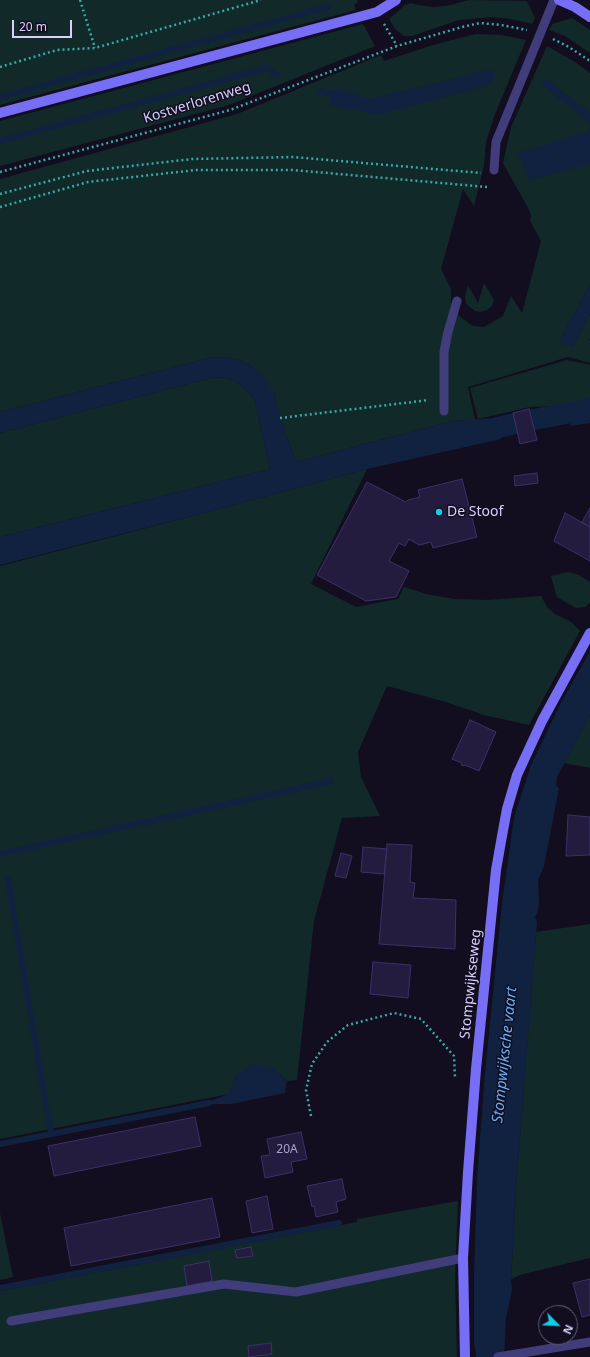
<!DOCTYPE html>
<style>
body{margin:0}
#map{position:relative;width:590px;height:1357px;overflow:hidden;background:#120e1f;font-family:"Noto Sans",sans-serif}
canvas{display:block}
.north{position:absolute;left:538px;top:1305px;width:40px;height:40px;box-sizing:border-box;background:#120e1f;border:1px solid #615c77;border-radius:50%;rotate:114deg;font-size:11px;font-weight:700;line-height:16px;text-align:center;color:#d7d0fc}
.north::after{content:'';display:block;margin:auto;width:14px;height:18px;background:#11cbe7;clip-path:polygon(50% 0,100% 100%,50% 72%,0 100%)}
.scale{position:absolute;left:12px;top:20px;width:60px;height:18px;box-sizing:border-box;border:2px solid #d7d0fc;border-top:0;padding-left:5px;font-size:12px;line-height:14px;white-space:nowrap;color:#d7d0fc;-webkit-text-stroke:3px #120e1f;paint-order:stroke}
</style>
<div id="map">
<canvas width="590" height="1357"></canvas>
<div class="north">N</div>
<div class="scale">20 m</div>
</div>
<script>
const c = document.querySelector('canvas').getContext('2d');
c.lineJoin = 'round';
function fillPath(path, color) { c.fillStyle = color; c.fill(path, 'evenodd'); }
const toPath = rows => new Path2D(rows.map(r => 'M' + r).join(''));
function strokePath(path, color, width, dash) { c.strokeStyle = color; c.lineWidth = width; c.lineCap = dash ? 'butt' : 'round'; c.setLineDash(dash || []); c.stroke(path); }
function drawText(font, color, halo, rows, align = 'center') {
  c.font = font + ' "Noto Sans",sans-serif'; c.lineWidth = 3; c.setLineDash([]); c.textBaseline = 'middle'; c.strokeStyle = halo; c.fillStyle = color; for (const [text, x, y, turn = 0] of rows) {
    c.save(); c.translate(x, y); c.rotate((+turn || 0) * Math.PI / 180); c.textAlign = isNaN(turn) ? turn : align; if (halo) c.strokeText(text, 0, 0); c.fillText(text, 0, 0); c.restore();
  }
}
const green = toPath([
 [0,0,357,0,358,2,354,5,356,10,0,105],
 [469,0,527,1,535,18,532,24,511,19,492,17,459,20,412,36,404,36,395,29,389,19,405,5,411,3,418,5,433,7,446,6],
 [572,18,590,30,590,53,565,36,549,30,552,24],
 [363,24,375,46,229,105,0,166,0,121],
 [476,34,502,35,526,40,495,114,486,142,484,166,474,206,463,189,441,269,451,289,451,302,459,316,473,326,484,327,503,316,511,296,522,313,541,241,530,221,531,215,528,208,503,163,511,127,547,46,575,62,590,73,590,285,560,340,573,347,590,314,590,338,589,340,590,341,590,363,568,357,468,387,475,420,452,421,296,462,280,418,274,393,253,367,239,360,224,357,209,358,0,412,0,179,237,114,381,55,384,61,433,45],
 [484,283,494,300,492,306,487,310,481,312,475,311,466,304,465,297,468,285,478,303],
 [567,360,590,365,590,398,568,406,530,407,478,419,470,388],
 [215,377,225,378,235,381,243,387,250,394,255,402,270,469,0,537,0,433],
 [367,469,311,584,356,607,398,599,404,587,426,594,454,599,489,600,541,596,547,607,555,614,571,622,580,631,529,725,484,715,446,702,387,686,358,752,361,777,380,816,342,818,314,921,297,1080,287,1081,273,1068,236,1076,229,1094,0,1139,0,566,208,512],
 [568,572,579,575,590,582,590,603,585,607,576,608,557,597,551,576],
 [590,716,590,768,564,763],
 [590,924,590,1258,523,1274,511,1279,516,1189,536,932],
 [458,1201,455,1277,457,1357,0,1357,0,1291,357,1222,357,1219],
 [0,1213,13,1277,0,1280]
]);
const water = toPath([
 [493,69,495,78,487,86,378,115,331,105,329,97,331,91,336,88,368,99],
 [547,79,590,112,590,123,542,85],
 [590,128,590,164,529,180,518,153,587,132],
 [590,285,590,314,573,347,562,344,560,340],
 [224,357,239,360,253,367,264,376,274,393,280,418,296,462,452,421,496,418,501,439,367,469,208,512,0,565,0,537,270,469,255,402,250,394,243,387,235,381,225,378,215,377,0,433,0,412,209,358],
 [588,398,590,398,590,423,571,426,568,406],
 [590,651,590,716,557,777,556,786,559,788,544,866,538,880,539,900,538,911,535,917,537,922,516,1189,511,1279,512,1290,506,1318,504,1357,476,1357,474,1342,474,1277,477,1180,485,1073,502,903,514,818,531,765,561,703],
 [253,1064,273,1068,287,1081,285,1093,231,1104,202,1104,229,1094,236,1076]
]);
const stream = toPath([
 [320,91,338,96],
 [0,97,328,7],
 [0,141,267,68,278,75],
 [0,854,331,781],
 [8,878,51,1134],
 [0,1144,209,1103],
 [0,1288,339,1223]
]);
const canal = toPath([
 [471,434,521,422,590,409]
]);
const building = toPath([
 [529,409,537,440,520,444,513,413,529,409],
 [537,473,538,483,515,486,514,476,537,473],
 [462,479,477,537,433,548,431,542,419,545,409,539,405,546,399,543,389,561,409,571,396,597,366,601,317,575,367,482,406,502,408,500,420,497,418,490,462,479],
 [590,508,590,527,582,522,590,508],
 [565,513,590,527,590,561,554,541,565,513],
 [470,720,496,732,479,771,465,765,464,766,461,765,462,763,452,759,470,720],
 [568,815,590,817,590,855,566,856,568,815],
 [387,844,412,845,410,882,415,883,413,898,456,900,455,949,379,944,387,844],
 [363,847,387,849,384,874,361,872,363,847],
 [341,853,352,856,346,878,335,876,341,853],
 [373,962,411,965,408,998,370,994,373,962],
 [195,1117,201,1146,54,1176,48,1146,195,1117],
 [301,1132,307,1159,291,1162,293,1172,265,1178,261,1156,270,1155,267,1139,301,1132],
 [342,1179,346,1199,336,1202,338,1212,316,1217,314,1206,312,1207,307,1186,342,1179],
 [267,1196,273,1229,252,1233,246,1201,267,1196],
 [212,1198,220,1237,71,1266,64,1228,212,1198],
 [251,1247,253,1256,237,1258,235,1250,251,1247],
 [209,1261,212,1281,187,1286,184,1266,209,1261],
 [590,1279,590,1315,582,1317,573,1283,590,1279],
 [271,1343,272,1354,249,1357,248,1346,271,1343]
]);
const path = toPath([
 [80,0,95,48],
 [384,24,397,46],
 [553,39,569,47,590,61],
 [0,67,57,50,95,48,261,0],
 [0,172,230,110,397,46,462,27,480,23,501,25,527,30],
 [0,194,87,171,192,159,293,157,481,173],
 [0,207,88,182,196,170,293,170,487,187],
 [280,418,429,400],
 [311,1116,306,1090,312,1064,327,1042,348,1025,394,1013,421,1019,454,1056,455,1078]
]);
const lane = toPath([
 [494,170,496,142,554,0],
 [444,411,444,352,448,332,457,301],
 [11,1321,224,1284,296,1292,463,1258],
 [498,1357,590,1342]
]);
const secondary = toPath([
 [559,0,575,7,590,17],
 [0,113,366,15,377,12,396,0],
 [465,1357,463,1258,468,1172,476,1069,496,870,502,836,507,809,517,775,542,721,590,633]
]);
const markers = [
 [439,512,4,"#11cbe7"]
];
const numberNames = [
 ["20A",287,1150]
];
const streetNames = [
 ["Kostverlorenweg",197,103,-17],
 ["Stompwijkseweg",471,984,-84]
];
const poiNames = [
 ["De Stoof",447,512]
];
const waterNames = [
 ["Stompwijksche vaart",505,1055,-84]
];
fillPath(green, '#122929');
fillPath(water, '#112241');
strokePath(stream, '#112241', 6);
strokePath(canal, '#112241', 21);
fillPath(building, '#241c3f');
strokePath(building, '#3d3069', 1);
strokePath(path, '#37a9a6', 2.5, [2, 3]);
strokePath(lane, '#413d7b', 9);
strokePath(secondary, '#766ef4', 10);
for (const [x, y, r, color] of markers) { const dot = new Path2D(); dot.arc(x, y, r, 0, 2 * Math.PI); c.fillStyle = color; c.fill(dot); strokePath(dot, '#120e1f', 1.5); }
drawText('12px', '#aaa3cd', null, numberNames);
drawText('14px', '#d7d0fc', '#120e1f', streetNames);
drawText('14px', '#d7d0fc', '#120e1f', poiNames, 'left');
drawText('italic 15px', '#66aef4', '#120e1f', waterNames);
</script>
